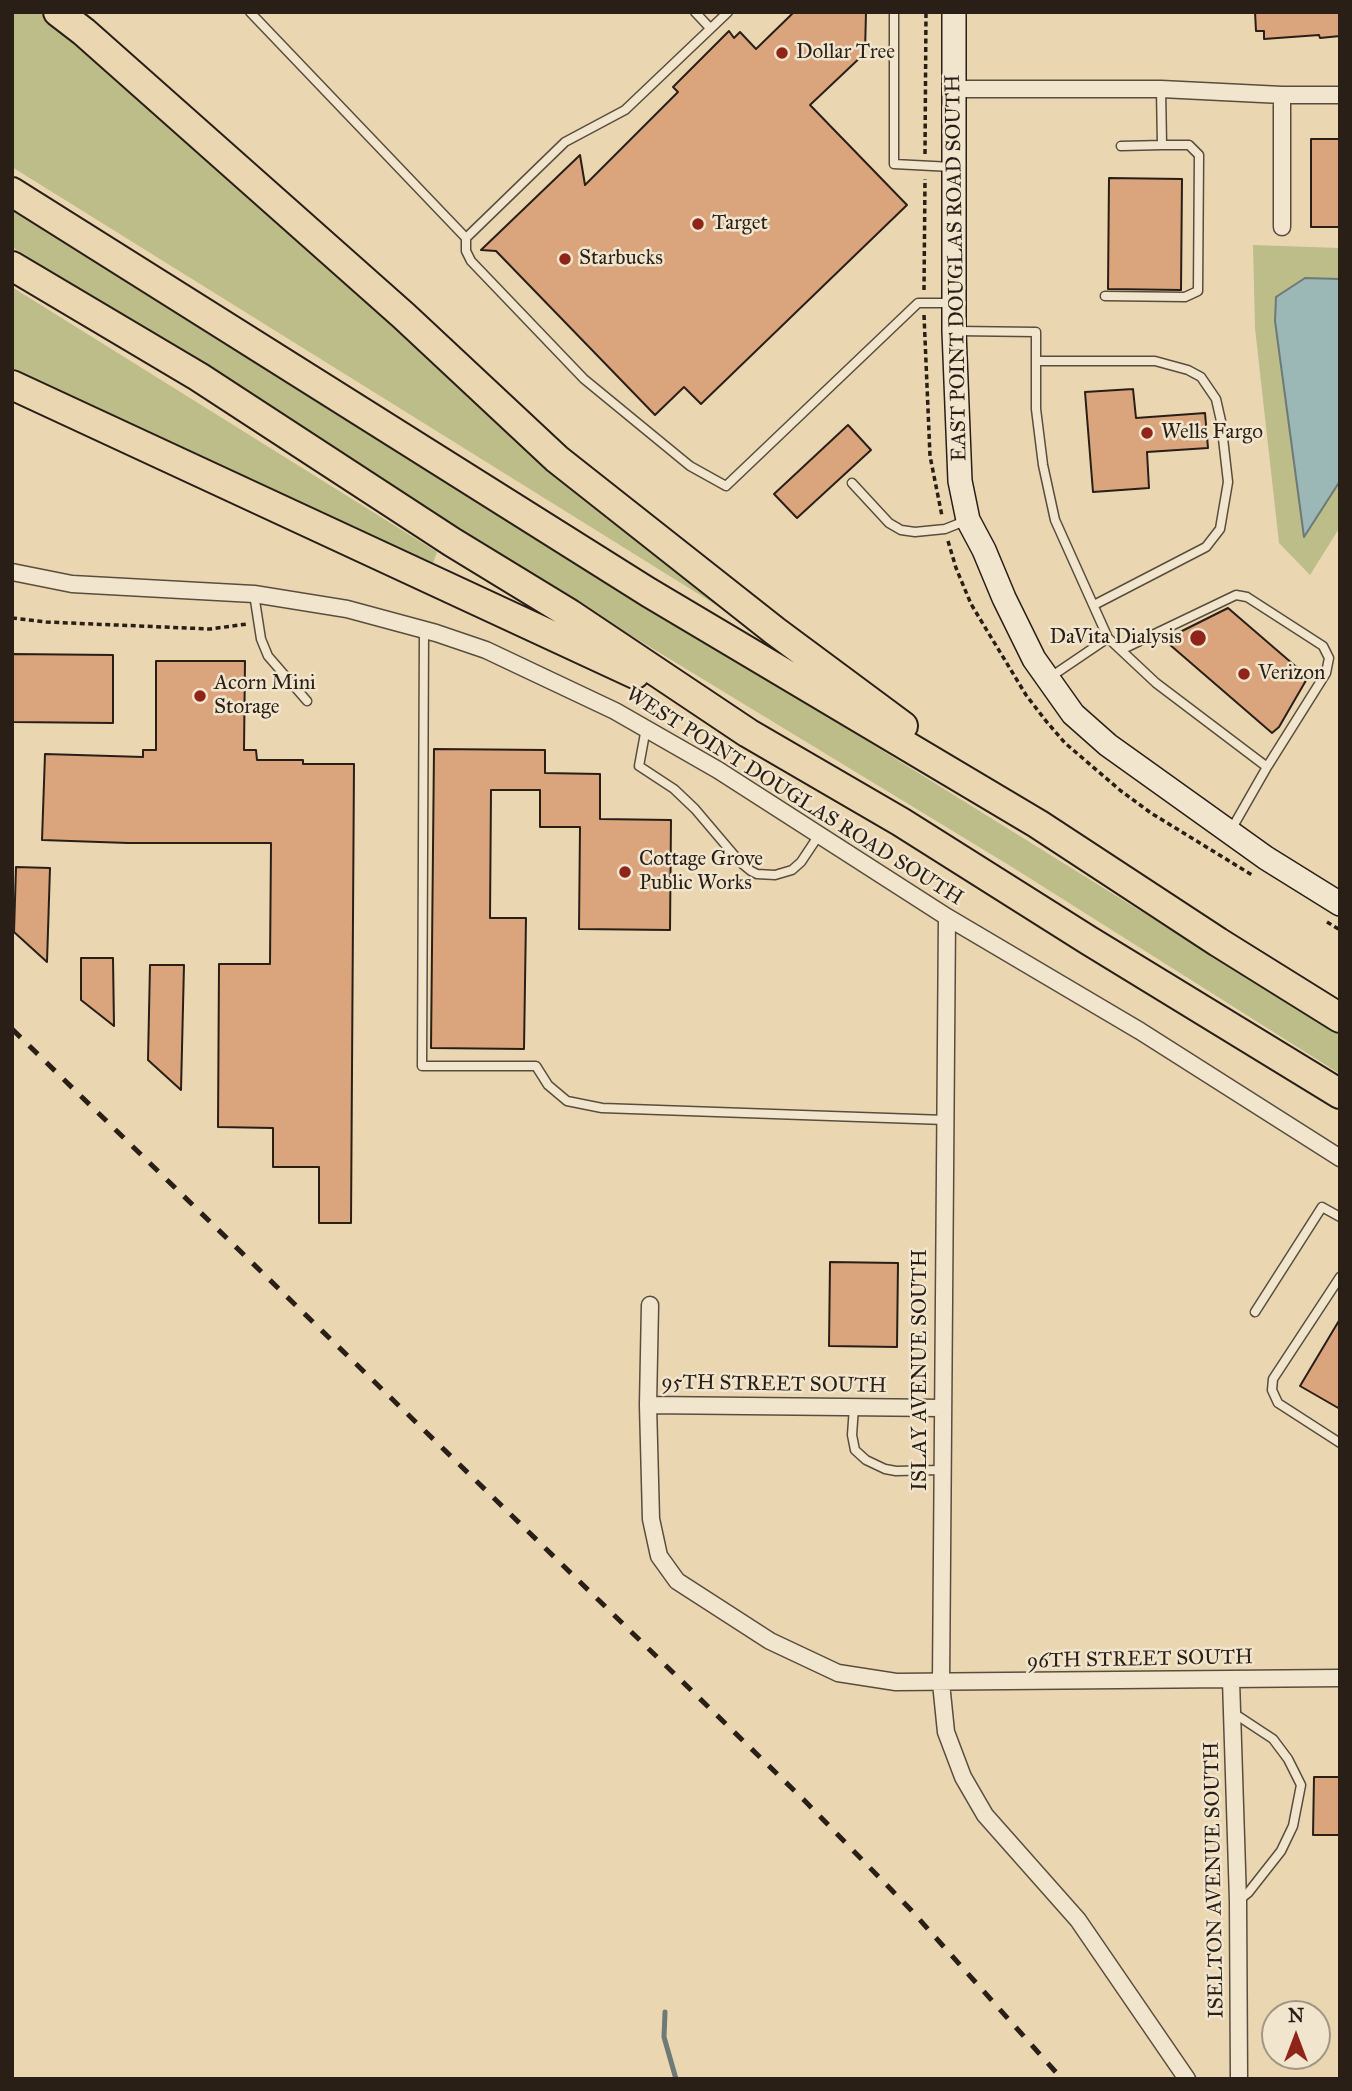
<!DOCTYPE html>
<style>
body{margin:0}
#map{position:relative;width:1352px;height:2091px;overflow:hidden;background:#ead7b2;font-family:"IM FELL Great Primer",serif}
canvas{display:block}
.frame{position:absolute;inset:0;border:14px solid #291f17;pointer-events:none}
.north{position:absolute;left:1261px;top:2000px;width:70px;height:70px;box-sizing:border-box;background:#f1e5cd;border:2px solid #a19684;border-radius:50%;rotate:0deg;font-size:19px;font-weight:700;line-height:28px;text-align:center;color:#291f17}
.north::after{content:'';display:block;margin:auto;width:24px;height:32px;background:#8f2418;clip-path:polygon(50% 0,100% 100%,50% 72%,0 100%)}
</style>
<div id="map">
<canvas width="1352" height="2091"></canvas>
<div class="frame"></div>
<div class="north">N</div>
</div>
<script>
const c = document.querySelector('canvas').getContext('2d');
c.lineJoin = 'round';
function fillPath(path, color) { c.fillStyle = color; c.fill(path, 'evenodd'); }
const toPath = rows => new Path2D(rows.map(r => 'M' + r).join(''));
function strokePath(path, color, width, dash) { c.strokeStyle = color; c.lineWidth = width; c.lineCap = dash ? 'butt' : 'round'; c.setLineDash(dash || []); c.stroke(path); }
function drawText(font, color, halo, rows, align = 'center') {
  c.font = font + ' "IM FELL Great Primer",serif'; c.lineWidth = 5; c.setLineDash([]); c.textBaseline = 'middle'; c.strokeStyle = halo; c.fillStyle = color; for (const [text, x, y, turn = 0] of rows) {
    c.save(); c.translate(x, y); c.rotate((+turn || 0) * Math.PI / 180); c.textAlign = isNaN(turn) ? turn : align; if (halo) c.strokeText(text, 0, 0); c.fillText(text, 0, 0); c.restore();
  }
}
const green = toPath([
 [12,12,46,12,274,214,568,484,640,543,723,605,721,608,12,167],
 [12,211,216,339,476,498,1340,1035,1340,1074,1012,867,548,585,203,365,12,247],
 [1253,245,1340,248,1340,279,1305,278,1276,297,1275,321,1304,536,1340,481,1340,527,1310,575,1279,543,1255,328],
 [12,287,437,552,432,566,12,370]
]);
const water = toPath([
 [1305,278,1340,279,1340,481,1304,537,1275,321,1276,297,1305,278]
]);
const stream = toPath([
 [665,2012,664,2037,676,2079]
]);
const building = toPath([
 [794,12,866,12,865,53,810,105,907,205,701,404,684,387,655,415,496,251,481,250,580,155,585,185,678,92,673,87,729,31,734,38,740,32,756,49,794,12],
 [1255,12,1340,12,1340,36,1320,38,1319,35,1264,39,1264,31,1256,31,1255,12],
 [1311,139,1340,139,1340,227,1311,227,1311,139],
 [1109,178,1182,179,1181,290,1108,289,1109,178],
 [1133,389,1136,418,1205,413,1208,448,1147,452,1149,488,1093,492,1085,392,1133,389],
 [848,425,871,450,797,518,774,494,848,425],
 [1228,608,1308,677,1279,727,1272,733,1169,644,1178,633,1228,608],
 [12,654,113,655,113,723,12,722,12,654],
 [156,661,245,661,244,750,256,750,257,760,303,760,303,764,354,764,351,1223,319,1223,319,1167,273,1167,273,1128,218,1127,219,964,270,964,271,843,128,843,42,840,45,754,143,757,143,750,156,750,156,661],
 [434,749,545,750,545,773,600,774,600,819,671,820,670,930,579,929,580,827,540,827,540,790,491,790,490,918,526,918,524,1049,431,1048,434,749],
 [16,867,50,868,47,962,14,932,16,867],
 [81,958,113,958,114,1026,81,1000,81,958],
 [150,965,184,965,181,1090,148,1060,150,965],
 [830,1262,898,1263,897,1347,829,1346,830,1262],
 [1340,1319,1340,1409,1300,1386,1340,1319],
 [1314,1777,1340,1777,1340,1835,1313,1835,1314,1777]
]);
const path = toPath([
 [925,154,926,12],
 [924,290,925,179],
 [924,315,930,456,942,516],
 [948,541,956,568,971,604,1026,695,1046,721,1065,743,1121,791,1151,813,1252,875],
 [12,618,46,622,210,629,247,624],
 [1327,922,1340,930]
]);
const lane = toPath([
 [250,12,466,238,565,142,625,110,728,12],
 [695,12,710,28],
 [894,12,894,164,952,167],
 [1121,146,1162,145],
 [466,238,466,251,471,261,584,379,690,466,726,486,918,303,953,303],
 [1105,296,1185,297,1198,291,1199,155,1189,145,1162,145,1161,89],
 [957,331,1036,332,1036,409,1043,465,1055,520,1108,638,1049,678],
 [1037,361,1155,361,1188,370,1201,377,1216,399,1221,421,1228,482,1220,529,1206,547,1094,605],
 [852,483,889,523,901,530,915,532,945,529,965,521],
 [254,594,261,639,268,656,307,701],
 [424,630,422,1066,536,1066,548,1085,567,1101,602,1108,945,1120],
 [1108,638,1156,683,1267,767,1231,830],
 [1121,650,1236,595,1247,597,1323,646,1329,658,1326,673,1267,767],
 [646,728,639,766,674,789,695,809,740,862,751,871,757,874,775,875,792,870,801,862,819,835],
 [1340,1277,1273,1379,1272,1390,1278,1403,1340,1443],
 [1255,1312,1322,1207,1340,1217],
 [854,1407,852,1435,855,1450,866,1460,885,1469,896,1471,941,1470],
 [1232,1712,1273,1739,1288,1759,1301,1785,1293,1826,1281,1851,1248,1893,1238,1901]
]);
const street = toPath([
 [955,89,1161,89,1282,95,1340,95],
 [1282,95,1282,227],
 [12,572,72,584,254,594,347,609,436,633,486,650,615,711,718,770,947,917,1140,1031,1340,1158],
 [947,917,941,1683,946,1732,963,1777,985,1815,1078,1920,1187,2079],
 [650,1305,648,1405,651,1519,659,1556,677,1581,770,1641,838,1673,896,1682,1340,1678],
 [648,1405,942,1408],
 [1231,1680,1238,1901,1239,2079]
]);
const secondary = toPath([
 [954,12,954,331,960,481,968,520,984,550,1004,598,1034,659,1073,714,1108,745,1266,858,1340,904]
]);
const highway = toPath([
 [58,12,84,32,404,316,557,459,775,631,903,726],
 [12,192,648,592,1038,824,1218,942,1340,1018],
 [12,266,199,377,452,542,570,614,748,733,901,822,1088,940,1340,1094],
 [12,385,635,674]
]);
const rail = toPath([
 [12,1029,805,1801,911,1910,1062,2079]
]);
const markers = [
 [782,53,7,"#8f2418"],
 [698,224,7,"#8f2418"],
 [565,259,7,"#8f2418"],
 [1147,433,7,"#8f2418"],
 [1198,638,9,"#8f2418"],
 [1244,674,7,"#8f2418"],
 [200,696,7,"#8f2418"],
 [625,872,7,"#8f2418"]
];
const poiNames = [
 ["Dollar Tree",796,53],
 ["Target",712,224],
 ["Starbucks",579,259],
 ["Wells Fargo",1161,433],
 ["DaVita Dialysis",1182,638,"right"],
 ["Verizon",1258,674],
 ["Acorn Mini",214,684],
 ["Storage",214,708],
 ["Cottage Grove",639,860],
 ["Public Works",639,884]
];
const streetNames = [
 ["EAST POINT DOUGLAS ROAD SOUTH",957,268,-91],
 ["WEST POINT DOUGLAS ROAD SOUTH",794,797,32],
 ["ISLAY AVENUE SOUTH",921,1370,-90],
 ["95TH STREET SOUTH",774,1385,1],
 ["96TH STREET SOUTH",1140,1660,-1],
 ["ISELTON AVENUE SOUTH",1215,1880,-91]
];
fillPath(green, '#bcbd89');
fillPath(water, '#9bb7b6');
strokePath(water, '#6d7a76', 2);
strokePath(stream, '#6d7a76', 5);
fillPath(building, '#daa47d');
strokePath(building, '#291f17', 2);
strokePath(lane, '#594d3e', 11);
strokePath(street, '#594d3e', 19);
strokePath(secondary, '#291f17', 26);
strokePath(highway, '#291f17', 32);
strokePath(path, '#291f17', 3.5, [5, 3.5]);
strokePath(lane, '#f1e5cd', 8);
strokePath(street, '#f1e5cd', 16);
strokePath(secondary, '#f1e5cd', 23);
strokePath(highway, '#ead7b2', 28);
strokePath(rail, '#291f17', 5, [12, 12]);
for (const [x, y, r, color] of markers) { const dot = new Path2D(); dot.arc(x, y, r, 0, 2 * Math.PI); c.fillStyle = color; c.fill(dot); strokePath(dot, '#f1e5cd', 2.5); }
drawText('21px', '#291f17', '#f1e5cd', poiNames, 'left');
drawText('21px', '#291f17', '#f1e5cd', streetNames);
</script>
